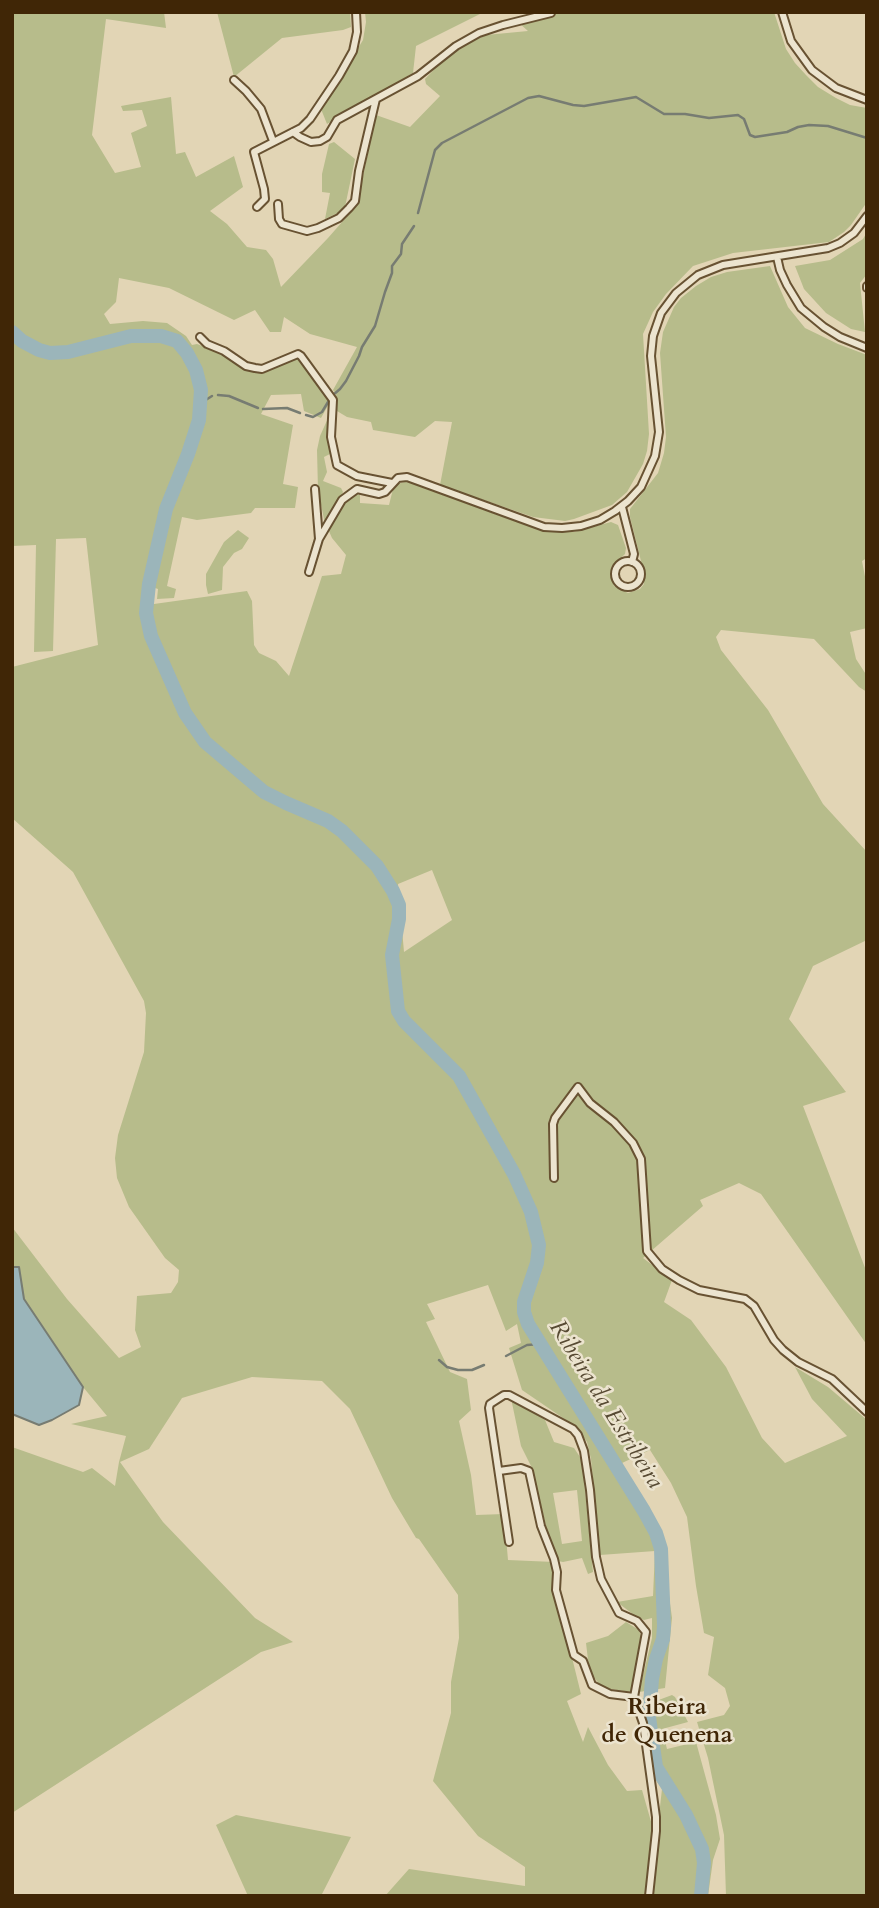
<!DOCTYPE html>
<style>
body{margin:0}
#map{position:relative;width:879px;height:1908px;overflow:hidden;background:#e2d5b5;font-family:Cardo,serif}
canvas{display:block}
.frame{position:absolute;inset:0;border:14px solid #402606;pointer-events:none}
</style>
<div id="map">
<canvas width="879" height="1908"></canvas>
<div class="frame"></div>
</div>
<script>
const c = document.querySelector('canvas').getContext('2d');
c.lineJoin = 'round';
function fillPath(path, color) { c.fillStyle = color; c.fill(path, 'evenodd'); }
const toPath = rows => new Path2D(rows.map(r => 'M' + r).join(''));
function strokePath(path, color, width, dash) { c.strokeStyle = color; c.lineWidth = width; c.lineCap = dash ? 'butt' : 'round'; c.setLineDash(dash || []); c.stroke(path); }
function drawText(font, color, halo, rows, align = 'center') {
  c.font = font + ' Cardo,serif'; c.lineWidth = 5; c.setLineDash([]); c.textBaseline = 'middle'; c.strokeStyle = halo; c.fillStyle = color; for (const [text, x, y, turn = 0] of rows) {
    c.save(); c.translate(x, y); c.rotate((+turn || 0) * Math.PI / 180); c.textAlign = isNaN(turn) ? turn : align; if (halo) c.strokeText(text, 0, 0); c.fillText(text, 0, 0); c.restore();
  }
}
const green = toPath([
 [12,12,164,12,166,28,106,19,92,135,115,173,141,167,131,133,147,126,142,110,123,111,121,106,171,97,176,154,185,152,196,177,234,156,243,187,210,211,227,224,247,247,266,250,273,259,281,287,328,238,357,205,376,115,410,127,440,96,426,84,425,79,446,57,458,48,486,35,528,31,518,22,551,12,774,12,786,49,795,63,806,75,818,87,836,98,850,105,867,108,867,202,851,225,844,232,829,242,733,253,693,266,666,294,653,312,643,334,649,434,647,451,643,464,627,492,612,505,574,519,565,521,533,517,440,485,452,422,435,421,415,437,373,430,371,422,347,417,337,411,336,394,333,390,357,347,310,334,284,317,281,332,270,332,255,310,234,320,169,288,119,278,116,302,104,314,110,324,143,321,167,323,186,336,192,345,197,344,224,354,254,372,263,373,298,358,330,402,321,418,304,411,301,394,271,395,261,414,293,425,283,484,298,487,295,508,255,508,251,513,197,520,182,517,167,586,176,589,174,598,157,599,158,589,155,588,153,598,154,604,247,591,252,601,254,645,259,653,276,661,289,676,322,576,341,574,346,555,332,538,328,529,342,505,354,494,360,495,360,503,389,505,393,489,397,484,405,482,415,483,543,531,574,532,611,522,618,525,626,548,625,554,611,567,611,576,614,586,628,593,640,589,644,584,643,569,630,517,630,509,658,473,664,453,666,437,660,353,663,332,674,307,681,298,696,286,711,277,727,272,770,266,788,307,805,328,838,344,867,355,867,558,862,561,867,587,867,628,850,632,856,659,867,676,867,692,859,687,814,639,721,630,716,637,721,650,768,710,823,804,867,852,867,940,813,966,789,1019,846,1092,803,1106,867,1273,867,1345,761,1194,739,1183,700,1200,703,1206,643,1258,672,1280,664,1302,691,1320,726,1367,762,1438,785,1463,847,1436,812,1399,795,1367,828,1387,867,1420,867,1896,726,1896,724,1835,708,1758,697,1722,724,1715,730,1706,725,1688,708,1675,714,1637,704,1633,696,1586,687,1517,671,1483,650,1450,622,1463,651,1513,667,1554,667,1581,672,1618,665,1688,639,1692,652,1638,652,1618,644,1620,634,1615,617,1602,653,1596,655,1551,600,1555,591,1459,587,1442,580,1432,566,1420,522,1390,509,1348,521,1343,517,1324,506,1331,488,1285,427,1304,435,1319,426,1322,450,1372,467,1379,471,1410,459,1421,471,1475,476,1515,504,1514,508,1560,554,1562,554,1585,581,1694,567,1701,583,1742,588,1727,608,1765,627,1791,642,1790,654,1832,647,1896,385,1896,409,1869,525,1886,525,1867,478,1836,433,1781,451,1713,451,1682,459,1638,458,1595,419,1539,416,1538,392,1498,350,1409,322,1381,252,1377,182,1398,149,1449,120,1462,163,1522,255,1618,293,1642,261,1652,12,1813,12,1447,83,1472,92,1468,115,1486,119,1462,126,1436,71,1424,107,1416,83,1387,24,1299,19,1267,12,1267,12,1227,67,1299,119,1358,141,1347,135,1330,137,1296,171,1293,178,1282,179,1270,165,1258,129,1207,117,1178,115,1158,118,1135,144,1052,146,1013,144,1001,73,872,12,818,12,667,98,645,86,538,56,539,53,651,34,652,36,545,12,546],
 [432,870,452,920,404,952,398,884],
 [217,12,350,12,351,27,343,30,282,38,234,77],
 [365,12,484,12,416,46,413,73,327,124,321,109,363,40,366,22],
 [334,142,355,159,345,207,342,211,325,219,330,193,322,192,322,174,329,144],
 [867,232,867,274,860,283,865,332,851,329,826,313,804,289,795,266,830,260,863,239],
 [329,416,332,453,324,457,327,472,323,481,341,488,343,492,325,524,318,490,317,450,320,436],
 [238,530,249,538,242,549,234,553,223,567,222,590,208,594,206,585,206,574,224,542],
 [512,1399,545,1420,554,1442,574,1448,582,1460,593,1572,588,1574,582,1558,563,1562,558,1561,547,1530,532,1468,521,1446,512,1403],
 [577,1490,582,1541,562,1544,553,1493],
 [626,1622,639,1630,641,1637,631,1692,610,1689,600,1685,593,1676,589,1668,586,1643,608,1636],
 [672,1695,675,1697,688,1722,662,1729,667,1749,696,1742,716,1815,720,1839,713,1860,708,1896,650,1896,662,1789,653,1776,648,1727,643,1711,637,1703,638,1700,642,1698,652,1698,656,1701],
 [236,1815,351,1837,321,1896,248,1896,216,1825]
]);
const water = toPath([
 [12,1267,19,1267,24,1299,83,1387,79,1405,52,1420,39,1425,12,1414,12,1267]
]);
const stream = toPath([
 [418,213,435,150,442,143,528,98,539,96,573,105,584,106,636,97,664,114,685,114,709,118,738,115,744,119,750,135,755,137,787,132,798,127,809,125,828,126,867,138],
 [218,395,229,396,258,408],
 [333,395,340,389,346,381,359,356,362,347,375,326,385,292,392,273,392,266,401,254,402,244,414,226],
 [201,403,212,396],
 [263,409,287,408,300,413],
 [306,415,313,417,322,412,328,402],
 [506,1356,527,1345,540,1344],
 [439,1360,447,1367,458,1370,472,1370,484,1365]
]);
const river = toPath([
 [12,332,22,341,39,350,50,353,68,352,131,336,161,336,177,341,187,353,196,370,201,390,199,420,188,454,166,509,149,584,146,613,151,636,185,713,205,742,264,792,286,803,328,821,342,831,377,866,393,891,399,905,399,919,392,955,398,1011,404,1021,459,1076,514,1174,531,1212,539,1245,537,1263,524,1302,524,1312,528,1324,644,1511,656,1533,661,1549,664,1626,663,1639,656,1659,652,1679,649,1717,656,1767,686,1815,702,1849,704,1863,701,1896]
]);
const minor = toPath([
 [782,12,791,41,812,70,836,88,867,100],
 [234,80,246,91,261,109,273,141],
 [293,132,300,137,311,142,320,141,327,137,337,120,418,76,456,46,479,33,503,25,551,13],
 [278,204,279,219,282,224,307,231,318,228,339,218,349,208,355,201,359,171,376,99],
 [257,207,265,199,264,189,254,152,301,128,310,119,339,76,353,51,357,32,356,12],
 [777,257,780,270,787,285,801,308,824,327,840,337,867,348],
 [867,286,867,288],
 [200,337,207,344,224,351,246,366,255,368,262,369,298,354,301,356,333,400,331,437,337,465,357,476,392,483],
 [315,489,319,539],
 [622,507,634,554,632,562],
 '615 574a13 13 0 1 1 26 0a13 13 0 1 1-26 0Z',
 [309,572,319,539,342,500,357,489,379,494,385,492,398,478,407,477,544,527,562,528,581,526,600,520,615,511,628,501,641,487,655,456,659,432,651,356,653,336,661,313,676,293,698,275,723,265,828,248,840,243,854,233,867,216],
 [554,1178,553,1124,555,1118,578,1087,590,1103,614,1122,633,1143,641,1159,647,1251,662,1269,679,1280,699,1290,745,1299,754,1306,774,1340,783,1350,798,1362,832,1379,867,1412],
 [499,1471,521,1468,529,1471,541,1526,554,1559,557,1572,556,1590,574,1655,583,1661,592,1685,610,1694,634,1697],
 [509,1542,489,1408,490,1404,504,1395,509,1395,573,1429,578,1435,584,1451,590,1490,596,1557,601,1579,619,1613,637,1621,646,1632,634,1697,643,1723,656,1817,656,1831,649,1896]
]);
const waterNames = [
 ["Ribeira da Estribeira",605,1405,58]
];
const neighbourhoodNames = [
 ["Ribeira",667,1708],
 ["de Quenena",667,1736]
];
fillPath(green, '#b7bc8b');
fillPath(water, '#9bb5ba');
strokePath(water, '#777c72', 2);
strokePath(stream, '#777c72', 2.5);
strokePath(river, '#9bb5ba', 14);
strokePath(minor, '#685232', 10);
strokePath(minor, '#ece4cf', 6);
drawText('italic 24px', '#574a33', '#ece4cf', waterNames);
drawText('bold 24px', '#402606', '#ece4cf', neighbourhoodNames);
</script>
